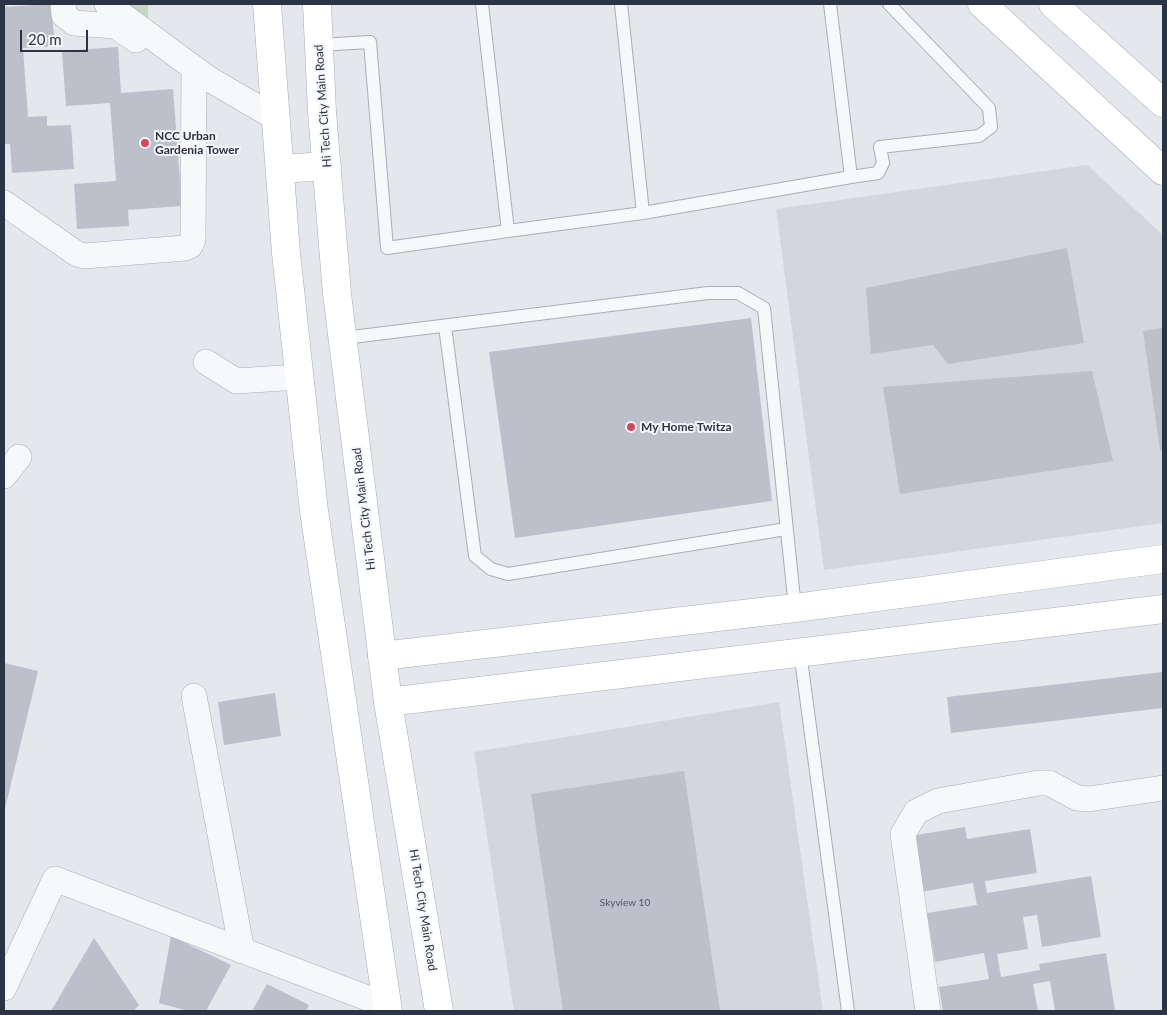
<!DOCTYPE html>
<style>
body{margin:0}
#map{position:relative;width:1167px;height:1015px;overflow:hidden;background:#e4e7ec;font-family:Lato,sans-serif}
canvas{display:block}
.frame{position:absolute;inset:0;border:5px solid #2b3445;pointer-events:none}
.scale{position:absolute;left:20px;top:30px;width:68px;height:22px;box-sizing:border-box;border:2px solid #2b3445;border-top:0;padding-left:6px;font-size:15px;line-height:18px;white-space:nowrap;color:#2b3445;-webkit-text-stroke:4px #f4f6f9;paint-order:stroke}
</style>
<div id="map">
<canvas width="1167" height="1015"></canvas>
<div class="frame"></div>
<div class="scale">20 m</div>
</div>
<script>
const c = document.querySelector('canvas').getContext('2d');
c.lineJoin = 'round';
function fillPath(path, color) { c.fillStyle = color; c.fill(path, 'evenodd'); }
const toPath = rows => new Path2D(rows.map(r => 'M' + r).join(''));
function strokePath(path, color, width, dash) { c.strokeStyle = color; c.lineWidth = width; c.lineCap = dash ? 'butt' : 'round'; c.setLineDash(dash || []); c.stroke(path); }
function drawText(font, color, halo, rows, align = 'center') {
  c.font = font + ' Lato,sans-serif'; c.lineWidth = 4; c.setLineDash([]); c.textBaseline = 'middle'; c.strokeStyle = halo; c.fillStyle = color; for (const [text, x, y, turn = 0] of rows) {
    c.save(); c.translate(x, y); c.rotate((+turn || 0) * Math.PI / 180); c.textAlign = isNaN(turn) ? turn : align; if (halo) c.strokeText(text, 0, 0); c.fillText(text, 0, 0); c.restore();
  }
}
const built = toPath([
 [1087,165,1163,235,1163,523,824,570,776,209],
 [779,702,823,1011,514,1011,474,752]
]);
const green = toPath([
 [127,4,148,4,148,19]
]);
const building = toPath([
 [51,4,55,46,23,48,28,117,47,116,47,126,71,125,74,169,12,173,10,144,4,144,4,7],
 [118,47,121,93,173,89,182,206,128,210,129,226,77,229,74,184,116,181,110,103,66,106,62,51],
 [1067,248,1084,343,948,364,933,345,871,354,866,288],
 [751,318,772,501,515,538,489,352],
 [1163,328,1163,450,1160,451,1143,331],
 [1092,371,1113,461,900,494,883,387],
 [4,663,38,671,4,813],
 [1163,672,1163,708,951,733,947,697],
 [275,693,281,736,224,745,218,702],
 [684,771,720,1011,563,1011,531,794],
 [965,827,967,839,1030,829,1037,873,985,881,987,893,1091,876,1101,937,1042,947,1037,915,1023,917,1028,949,997,954,1001,977,1040,970,1039,964,1106,953,1115,1011,1055,1011,1050,981,1033,984,1038,1011,943,1011,939,987,989,979,984,953,935,962,927,913,977,905,973,883,920,892,910,836],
 [171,936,231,965,206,1011,188,1011,159,1003],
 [94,938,139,1005,133,1011,51,1011],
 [267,984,309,1005,306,1011,252,1011]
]);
const lane = toPath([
 [482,4,508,231,643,213],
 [621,4,643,213,851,177,830,4],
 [319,45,370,42,387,248,508,231],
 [851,177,878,173,883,163,880,147,979,136,991,127,989,108,889,4],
 [445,326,475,556,491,569,508,574,786,529],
 [344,338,708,293,738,293,764,308,795,608],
 [800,652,848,1011]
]);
const street = toPath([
 [63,4,64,15,74,23,115,26,136,40],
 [107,4,209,79,276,118],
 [4,203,77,254,84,256,185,248,190,246,193,240,194,68],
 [206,362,236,381,299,377],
 [4,476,19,457],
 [194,696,242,951],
 [4,988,55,879,388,1006],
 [928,1011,903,834,916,812,938,801,1039,783,1049,783,1077,798,1089,799,1163,788]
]);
const secondary = toPath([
 [982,4,1163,171],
 [1053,4,1163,103],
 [382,656,795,608,1163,559],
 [388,702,1163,609]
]);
const primary = toPath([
 [267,4,286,253,314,511,388,1011],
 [317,4,322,112,337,294,388,702,439,1011],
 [280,169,327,166]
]);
const markers = [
 [145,143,5,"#d1495b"],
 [631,427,5,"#d1495b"]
];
const numberNames = [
 ["Skyview 10",625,903]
];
const streetNames = [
 ["Hi Tech City Main Road",323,106,-94],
 ["Hi Tech City Main Road",364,509,-97],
 ["Hi Tech City Main Road",423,910,81]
];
const poiNames = [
 ["NCC Urban",155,136],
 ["Gardenia Tower",155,150],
 ["My Home Twitza",641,427]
];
fillPath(built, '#d2d6de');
fillPath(green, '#c9d6c5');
fillPath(building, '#bbc0ca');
strokePath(lane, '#a9aeb7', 14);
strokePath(street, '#a9aeb7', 26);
strokePath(secondary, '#a9aeb7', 29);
strokePath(primary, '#a3abb8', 29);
strokePath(lane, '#f7f8fa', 12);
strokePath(street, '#f7f8fa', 25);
strokePath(secondary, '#fff', 28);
strokePath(primary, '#fff', 28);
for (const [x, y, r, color] of markers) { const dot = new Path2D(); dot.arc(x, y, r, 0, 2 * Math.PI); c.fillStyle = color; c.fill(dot); strokePath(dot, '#f4f6f9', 2); }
drawText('10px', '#4f5766', null, numberNames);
drawText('12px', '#2b3445', '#f4f6f9', streetNames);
drawText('bold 12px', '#2b3445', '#f4f6f9', poiNames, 'left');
</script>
